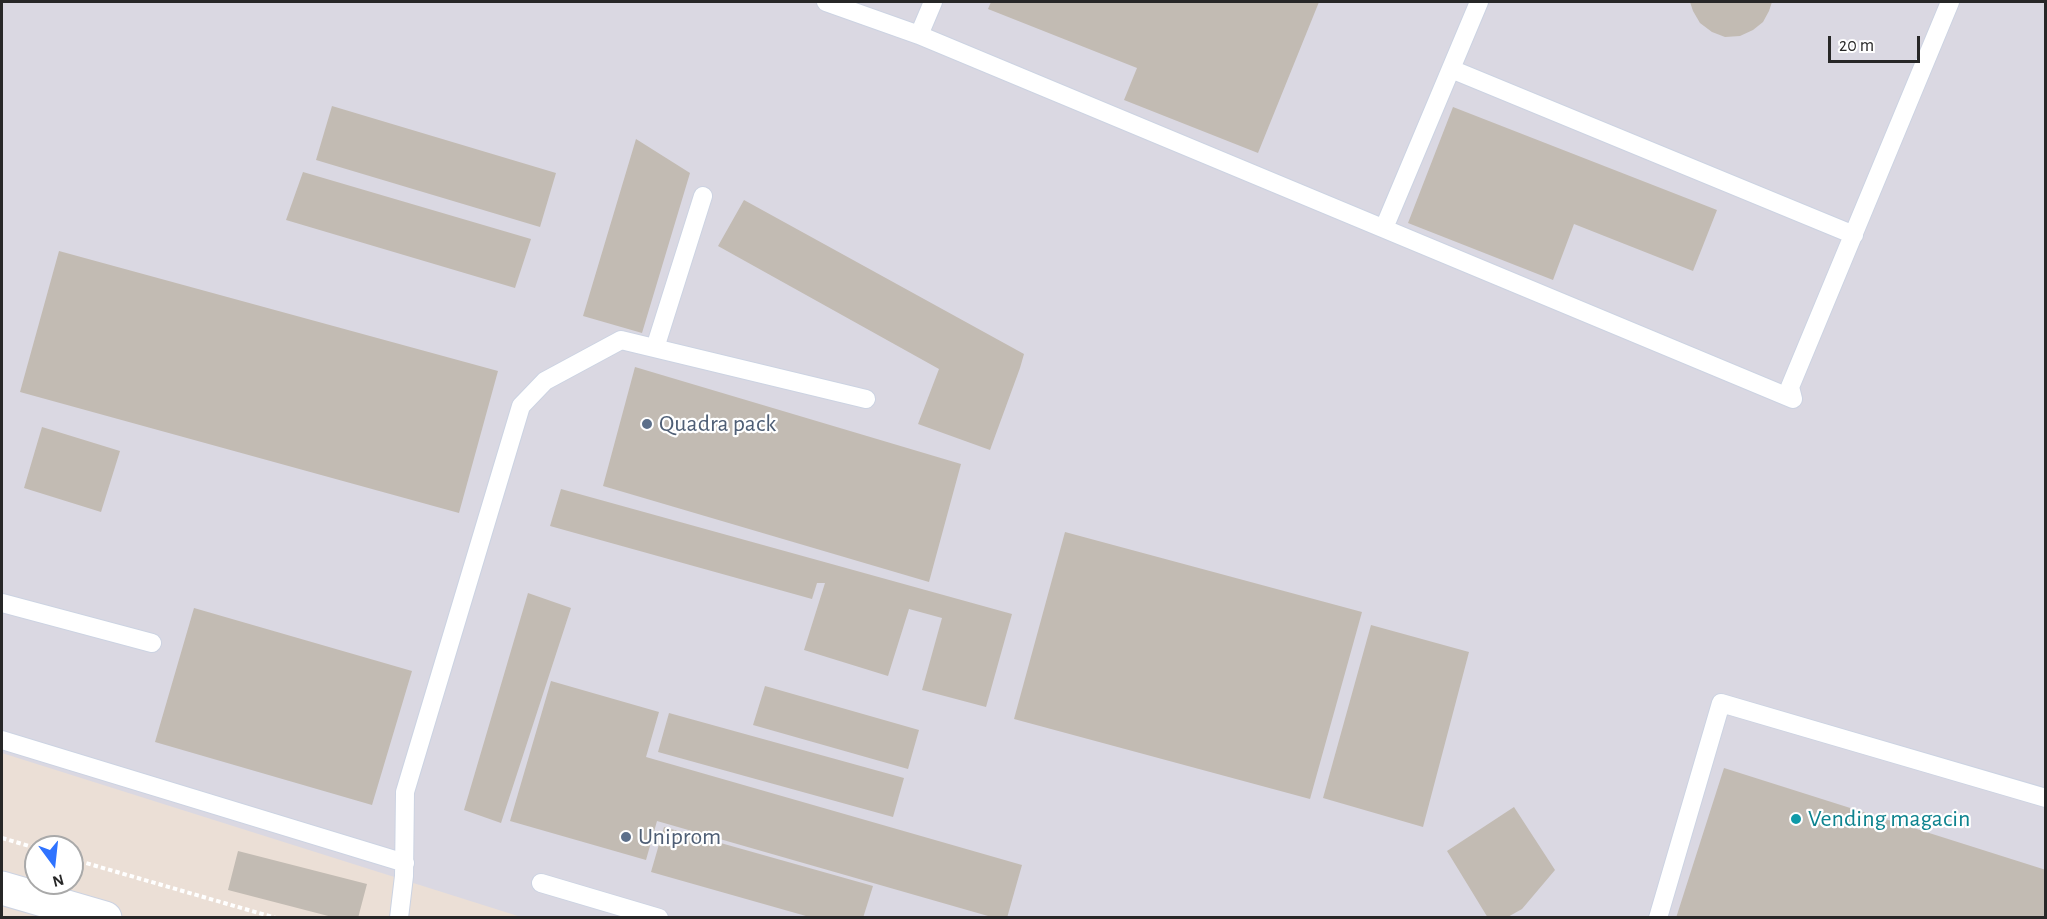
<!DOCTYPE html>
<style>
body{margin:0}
#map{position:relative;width:2047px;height:919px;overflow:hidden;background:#ebdfd6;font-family:"Alegreya Sans",sans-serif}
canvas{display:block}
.frame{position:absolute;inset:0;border:3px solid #272727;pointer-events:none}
.north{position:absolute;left:24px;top:835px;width:60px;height:60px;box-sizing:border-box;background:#fff;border:2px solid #a9a9a9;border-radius:50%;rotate:165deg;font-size:16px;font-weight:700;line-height:24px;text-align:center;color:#272727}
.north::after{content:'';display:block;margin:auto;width:21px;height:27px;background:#2f73ff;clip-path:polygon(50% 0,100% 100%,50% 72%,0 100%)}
.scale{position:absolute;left:1828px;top:36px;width:92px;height:27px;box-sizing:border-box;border:3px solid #272727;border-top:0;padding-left:8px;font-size:18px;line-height:21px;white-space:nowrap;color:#272727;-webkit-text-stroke:4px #fff;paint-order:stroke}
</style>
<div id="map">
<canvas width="2047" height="919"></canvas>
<div class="frame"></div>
<div class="north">N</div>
<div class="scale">20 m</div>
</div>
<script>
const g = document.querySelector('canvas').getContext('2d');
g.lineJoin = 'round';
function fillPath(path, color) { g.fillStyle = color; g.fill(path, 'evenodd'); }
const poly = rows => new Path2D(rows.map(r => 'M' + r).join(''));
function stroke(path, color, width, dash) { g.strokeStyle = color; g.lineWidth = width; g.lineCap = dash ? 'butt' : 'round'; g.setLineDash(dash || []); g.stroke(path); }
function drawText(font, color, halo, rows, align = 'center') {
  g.font = font + ' "Alegreya Sans",sans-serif'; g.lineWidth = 4.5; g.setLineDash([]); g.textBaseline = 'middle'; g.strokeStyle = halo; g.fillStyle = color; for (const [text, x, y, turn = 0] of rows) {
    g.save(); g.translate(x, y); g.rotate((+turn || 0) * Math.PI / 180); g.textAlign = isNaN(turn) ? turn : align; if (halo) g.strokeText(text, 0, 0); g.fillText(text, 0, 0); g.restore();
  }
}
const industrial = poly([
 [2,2,2045,2,2045,917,521,917,2,753]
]);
const building = poly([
 [991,2,1319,2,1258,153,1124,100,1137,68,988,9],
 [1690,2,1772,2,1769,11,1763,22,1753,30,1740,36,1725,37,1712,32,1700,23,1693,11],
 [332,106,556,173,540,227,316,160],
 [1453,107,1717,210,1693,271,1574,224,1553,280,1408,223],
 [636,139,690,173,642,333,583,316],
 [303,172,531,239,515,288,286,220],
 [744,200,1024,354,1020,368,990,450,918,424,939,369,718,246],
 [59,251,498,371,459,513,20,392],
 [635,367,961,464,929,582,603,486],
 [42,427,120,451,101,512,24,488],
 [561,489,1012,614,986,707,922,690,942,618,909,609,888,676,804,650,825,583,817,583,812,599,550,526],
 [1065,532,1362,612,1310,799,1014,719],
 [528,593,571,608,501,823,464,810],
 [194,608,412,671,372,805,155,742],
 [1371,625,1469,652,1423,827,1323,798],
 [551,681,659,712,646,757,1022,865,1007,918,995,918,657,821,646,860,510,821],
 [765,686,919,730,908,769,753,725],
 [669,713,904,778,893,817,658,752],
 [1724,768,2046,870,2046,918,1676,918],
 [1514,807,1555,870,1522,909,1506,918,1488,918,1447,851],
 [664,827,873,886,863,918,813,918,651,872],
 [238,851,367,884,358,918,336,918,228,890]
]);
const path = poly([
 [2,838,36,848],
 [72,859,276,918]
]);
const lane = poly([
 [826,2,919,35,1793,399,1790,387,1950,2],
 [919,35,933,2],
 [1451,69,1854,235],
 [1384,228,1479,2],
 [655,348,703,196],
 [2,603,152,643],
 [2,740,405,863],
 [541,883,659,918],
 [399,918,404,876,405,792,521,406,545,381,621,340,866,399],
 [1658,918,1721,703,2046,798]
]);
const secondary = poly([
 [2,888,105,918]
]);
const markers = [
 [647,424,6,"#5c6f8a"],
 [1796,819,6,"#0f9aa8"],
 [626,837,6,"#5c6f8a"]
];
const serviceNames = [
 ["Quadra pack",659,424],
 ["Uniprom",638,837]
];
const cultureNames = [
 ["Vending magacin",1808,819]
];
fillPath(industrial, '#dad8e2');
fillPath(building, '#c2bbb3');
stroke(lane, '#ccd3e2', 20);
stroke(secondary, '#ccd3e2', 35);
stroke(path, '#fff', 4, [4.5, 3]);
stroke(lane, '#fff', 18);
stroke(secondary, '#fff', 33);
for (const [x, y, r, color] of markers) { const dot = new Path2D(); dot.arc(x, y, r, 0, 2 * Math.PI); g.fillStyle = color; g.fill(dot); stroke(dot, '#fff', 2); }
drawText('24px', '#4e5e75', '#fff', serviceNames, 'left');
drawText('24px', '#0d838f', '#fff', cultureNames, 'left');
</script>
